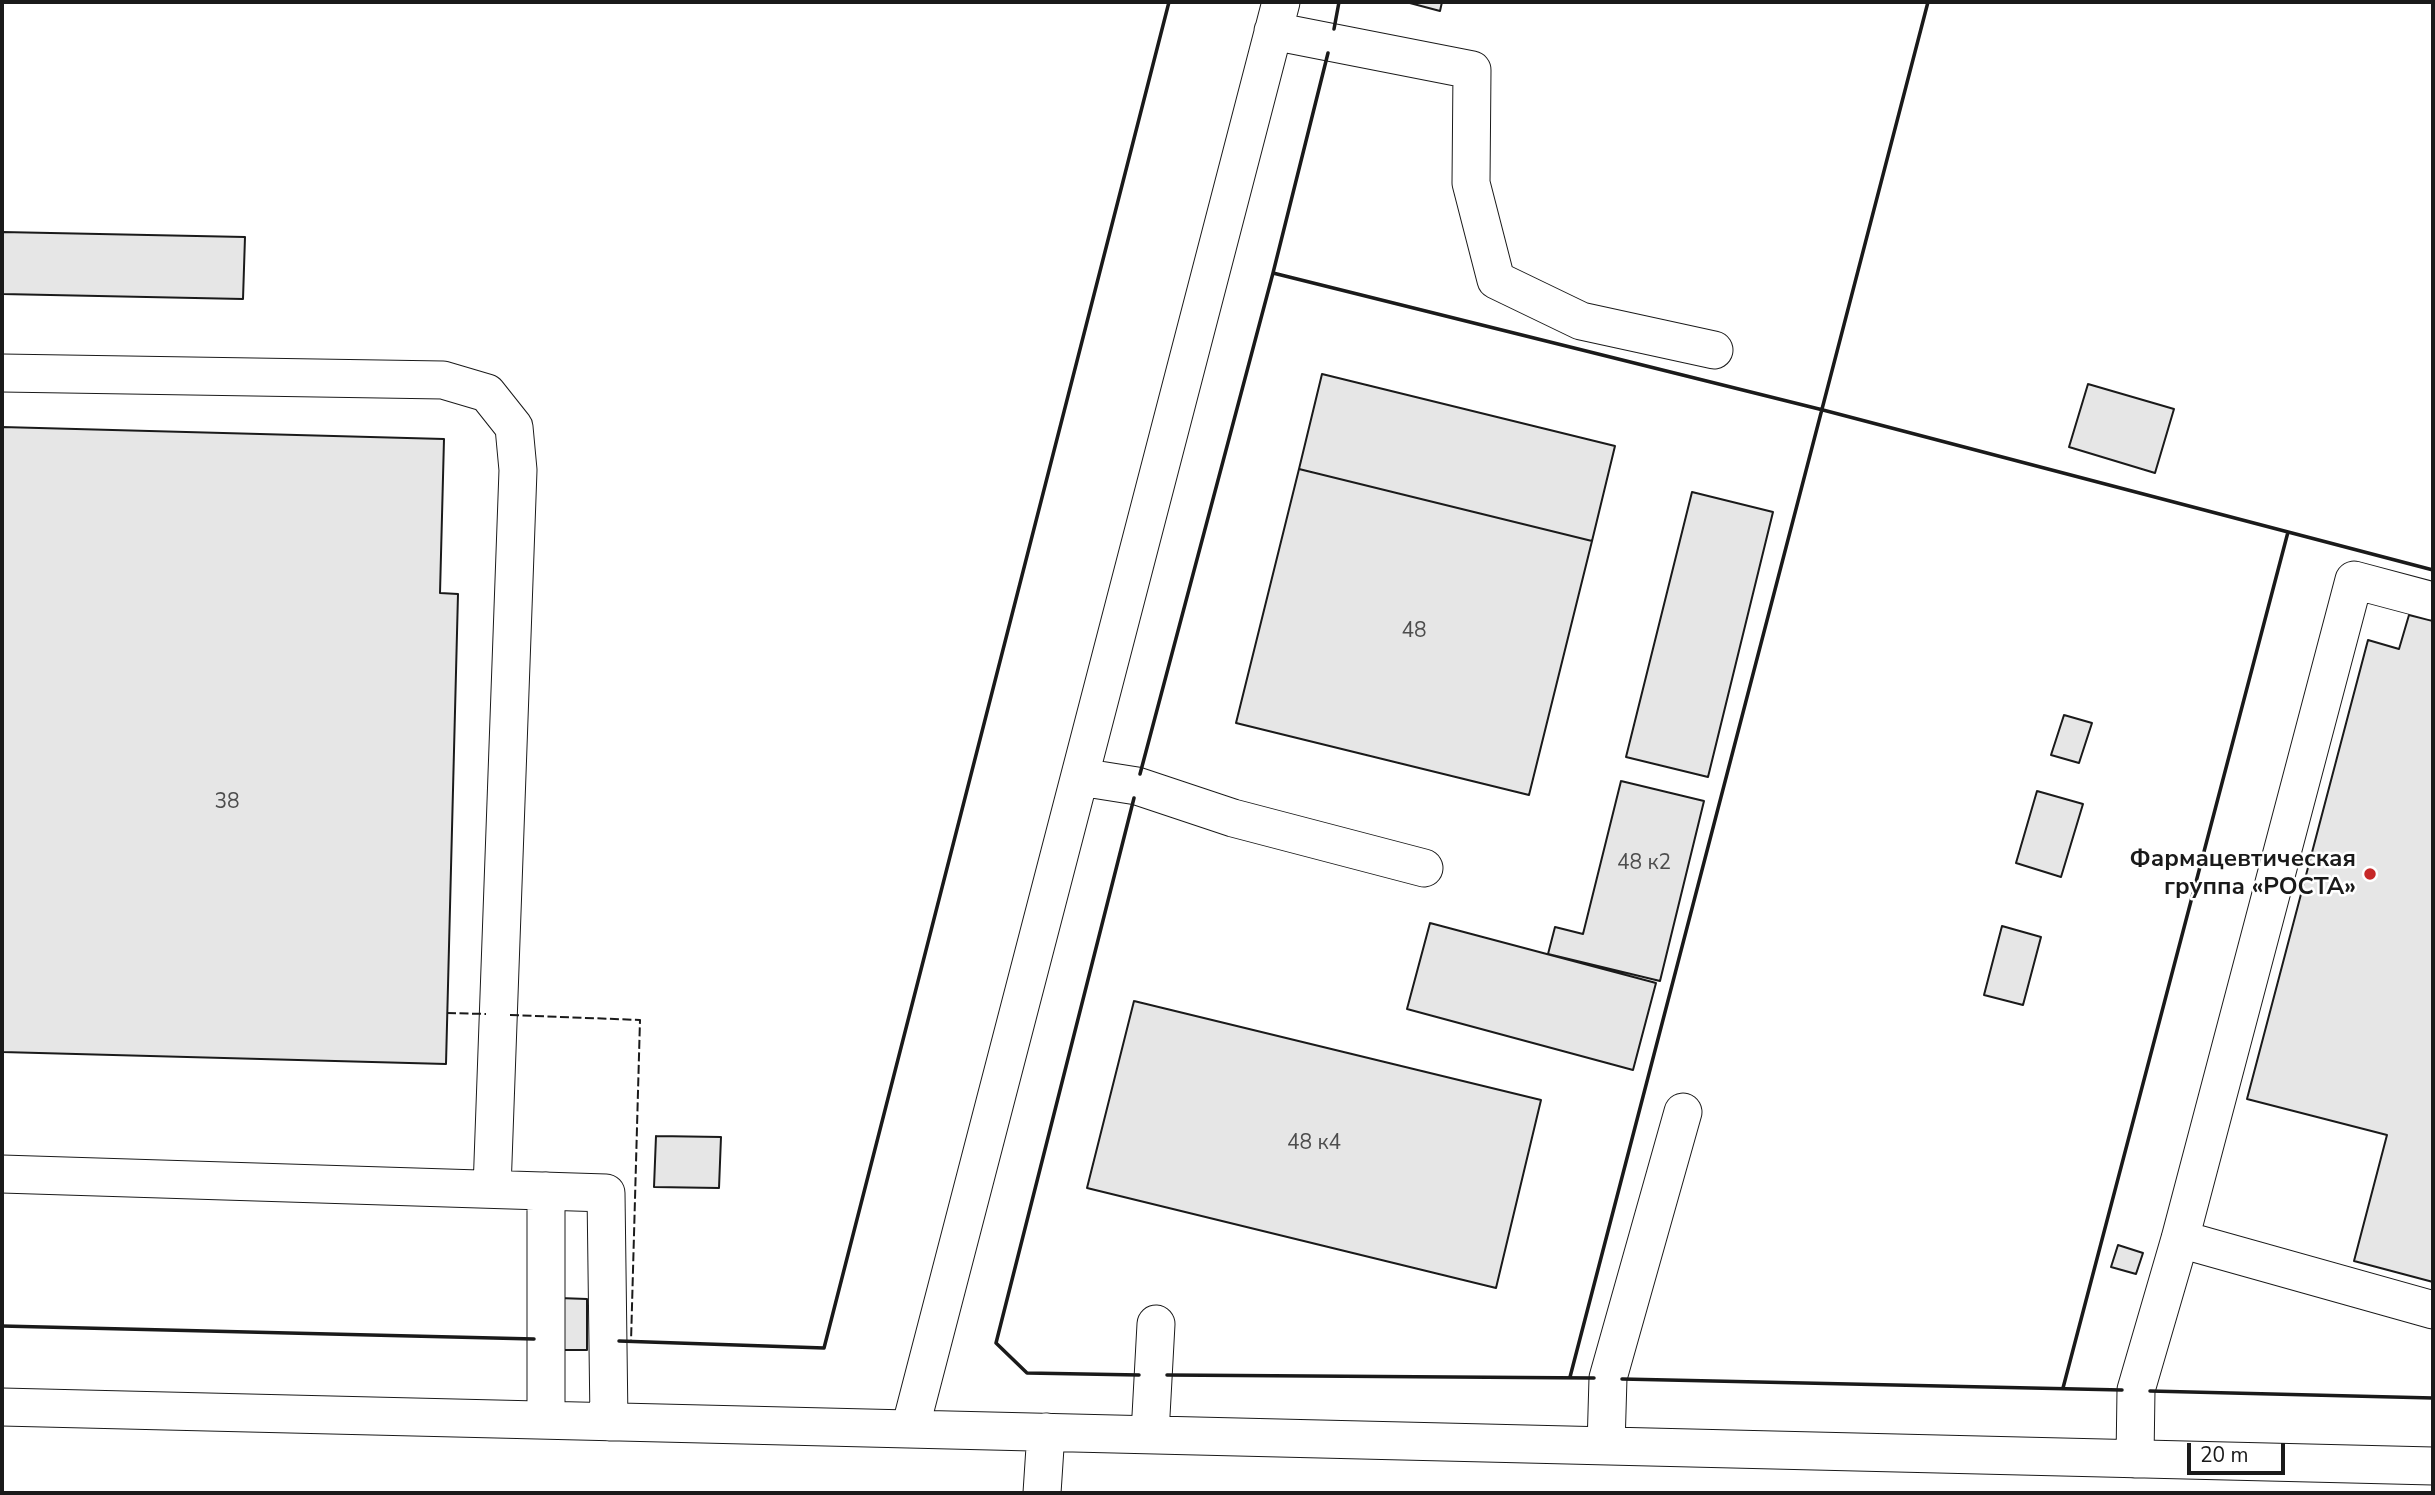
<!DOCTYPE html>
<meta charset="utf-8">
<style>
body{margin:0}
#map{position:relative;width:2435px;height:1495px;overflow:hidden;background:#fff;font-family:"Nunito Sans",sans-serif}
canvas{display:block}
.frame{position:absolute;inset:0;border:4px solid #1a1a1a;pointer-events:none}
.scale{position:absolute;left:2187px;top:1443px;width:98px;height:32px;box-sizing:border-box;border:4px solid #1a1a1a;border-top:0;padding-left:9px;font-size:21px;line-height:24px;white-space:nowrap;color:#1a1a1a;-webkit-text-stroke:5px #fff;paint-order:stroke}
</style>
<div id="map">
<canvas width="2435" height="1495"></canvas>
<div class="frame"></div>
<div class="scale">20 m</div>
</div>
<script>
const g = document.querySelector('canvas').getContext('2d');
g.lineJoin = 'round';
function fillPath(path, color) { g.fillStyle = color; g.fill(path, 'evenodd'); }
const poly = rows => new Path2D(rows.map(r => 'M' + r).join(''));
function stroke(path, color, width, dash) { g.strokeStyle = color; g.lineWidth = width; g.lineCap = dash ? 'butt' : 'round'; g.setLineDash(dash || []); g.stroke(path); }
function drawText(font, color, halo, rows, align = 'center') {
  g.font = font + ' "Nunito Sans",sans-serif'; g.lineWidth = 5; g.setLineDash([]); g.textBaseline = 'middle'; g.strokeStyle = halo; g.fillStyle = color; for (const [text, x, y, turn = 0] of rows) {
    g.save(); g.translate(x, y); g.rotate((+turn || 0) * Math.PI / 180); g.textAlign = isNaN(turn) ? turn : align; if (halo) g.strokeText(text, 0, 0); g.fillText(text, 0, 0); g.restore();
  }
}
const building = poly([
 [1406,2,1442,2,1440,11,1406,2],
 [2,232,245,237,243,299,2,294,2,232],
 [1322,374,1615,446,1592,541,1299,469,1322,374],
 [2088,384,2174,409,2155,473,2069,447,2088,384],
 [2,427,444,439,440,593,458,594,446,1064,2,1052,2,427],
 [1299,469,1592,541,1529,795,1236,723,1299,469],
 [1692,492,1773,512,1708,777,1626,757,1692,492],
 [2409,615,2433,621,2433,1282,2354,1261,2387,1135,2247,1099,2368,640,2399,649,2409,615],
 [2064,715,2092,723,2079,763,2051,755,2064,715],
 [1621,781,1704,801,1660,981,1548,954,1555,927,1583,934,1621,781],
 [2037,791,2083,804,2061,877,2016,863,2037,791],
 [1430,923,1656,983,1633,1070,1407,1009,1430,923],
 [2002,926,2041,937,2023,1005,1984,995,2002,926],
 [1134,1001,1541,1100,1496,1288,1087,1188,1134,1001],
 [656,1136,721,1137,719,1188,654,1187,656,1136],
 [2118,1245,2143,1253,2136,1274,2111,1267,2118,1245],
 [559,1298,587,1299,587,1350,558,1350,559,1298]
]);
const minor = poly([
 [1273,31,1472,70,1471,183,1496,280,1581,321,1714,350],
 [2,373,443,380,487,393,514,427,518,470,492,1189],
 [1080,777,1137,786,1233,818,1424,868],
 [2,1174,606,1193,609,1422],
 [2180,1239,2433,1310],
 [2,1407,2433,1466],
 [546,1420,546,1191],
 [910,1429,1281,2],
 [1150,1434,1156,1324],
 [1606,1446,1608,1378,1683,1112],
 [2135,1459,2136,1390,2180,1239,2354,580,2433,601],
 [1042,1493,1046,1432]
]);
const fence = poly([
 [447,1013,486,1014],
 [510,1015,640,1020,631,1342]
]);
const wall = poly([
 [1334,29,1339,2],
 [1273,273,1823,410,2433,570],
 [1140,774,1273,273,1328,53],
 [1134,798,996,1343,1027,1373,1139,1375],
 [2,1326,534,1339],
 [619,1341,824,1348,1169,2],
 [1167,1375,1594,1378],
 [1570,1377,1928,2],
 [1622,1379,2122,1390],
 [2063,1388,2288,532],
 [2150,1391,2433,1398]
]);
const markers = [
 [2370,874,7,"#c62828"]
];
const numberNames = [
 ["48",1414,632],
 ["38",227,803],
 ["48 к2",1644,864],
 ["48 к4",1314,1144]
];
const poiNames = [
 ["Фармацевтическая",2356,860],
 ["группа «РОСТА»",2356,888]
];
fillPath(building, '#e6e6e6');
stroke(building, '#1a1a1a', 2);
stroke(minor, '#1a1a1a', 39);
stroke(minor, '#fff', 37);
stroke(fence, '#1a1a1a', 2, [9, 3.5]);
stroke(wall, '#1a1a1a', 3.5);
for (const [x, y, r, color] of markers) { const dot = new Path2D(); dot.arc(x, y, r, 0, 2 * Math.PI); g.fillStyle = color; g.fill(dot); stroke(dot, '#fff', 2.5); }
drawText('21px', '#4d4d4d', null, numberNames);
drawText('bold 24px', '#1a1a1a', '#fff', poiNames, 'right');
</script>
